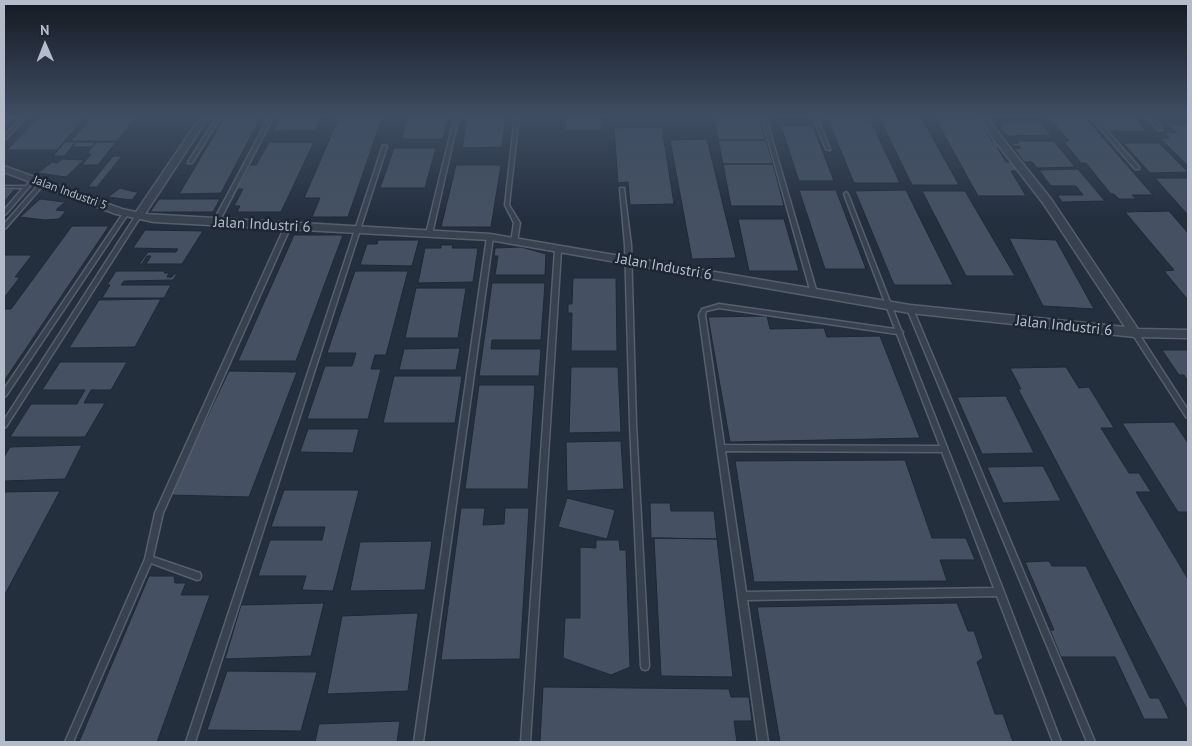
<!DOCTYPE html>
<style>
body{margin:0}
#map{position:relative;width:1192px;height:746px;overflow:hidden;background:#242f3e;font-family:"PT Sans",sans-serif}
canvas{display:block}
.frame{position:absolute;inset:0;border:5px solid #b4bcc9;pointer-events:none}
.north{position:absolute;left:20px;top:20px;width:50px;height:50px;-webkit-text-stroke:4px #1d2633;paint-order:stroke;rotate:359deg;font-size:14px;font-weight:700;line-height:20px;text-align:center;color:#b4bcc9}
.north::after{content:'';display:block;margin:auto;width:18px;height:22px;background:#b4bcc9;clip-path:polygon(50% 0,100% 100%,50% 72%,0 100%)}
</style>
<div id="map">
<canvas width="1192" height="746"></canvas>
<div class="frame"></div>
<div class="north">N</div>
</div>
<script>
const g = document.querySelector('canvas').getContext('2d');
g.lineJoin = 'round';
function fillPath(path, color) { g.fillStyle = color; g.fill(path, 'evenodd'); }
const poly = rows => new Path2D(rows.map(r => 'M' + r).join(''));
function stroke(path, color, width, dash) { g.strokeStyle = color; g.lineWidth = width; g.lineCap = dash ? 'butt' : 'round'; g.setLineDash(dash || []); g.stroke(path); }
function drawText(font, color, halo, rows, align = 'center') {
  g.font = font + ' "PT Sans",sans-serif'; g.lineWidth = 5; g.setLineDash([]); g.textBaseline = 'middle'; g.strokeStyle = halo; g.fillStyle = color; for (const [text, x, y, turn = 0] of rows) {
    g.save(); g.translate(x, y); g.rotate((+turn || 0) * Math.PI / 180); g.textAlign = isNaN(turn) ? turn : align; if (halo) g.strokeText(text, 0, 0); g.fillText(text, 0, 0); g.restore();
  }
}
const building = poly([
 [4,115,17,115,4,129,4,115],
 [226,115,262,115,221,193,179,194,226,115],
 [281,115,323,115,316,130,273,131,281,115],
 [340,115,383,115,348,217,312,217,320,198,304,198,340,115],
 [408,115,448,115,443,139,402,139,408,115],
 [468,115,506,115,502,147,462,148,468,115],
 [566,115,602,115,602,130,565,130,566,115],
 [713,115,759,115,759,118,714,118,713,115],
 [778,115,808,115,809,119,779,119,778,115],
 [826,115,868,115,900,183,854,183,826,115],
 [878,115,920,115,959,185,912,185,878,115],
 [994,115,1033,115,1035,118,997,118,994,115],
 [1047,115,1083,115,1153,195,1132,195,1136,199,1119,199,1114,194,1111,194,1086,163,1081,163,1063,141,1069,141,1047,115],
 [1095,115,1132,115,1147,131,1110,131,1095,115],
 [39,116,86,116,57,150,7,150,39,116],
 [93,116,137,116,117,141,71,141,93,116],
 [714,118,759,118,766,140,718,140,714,118],
 [935,118,978,118,992,141,997,141,1001,147,997,147,1006,162,1011,162,1018,171,1011,171,1026,196,978,196,935,118],
 [1040,122,1051,135,1008,136,998,127,1002,127,1000,123,1040,122],
 [1167,124,1188,124,1188,166,1160,138,1169,138,1165,133,1177,133,1167,124],
 [781,126,813,126,834,181,799,181,781,126],
 [662,127,674,204,630,205,628,182,618,183,614,128,662,127],
 [707,139,736,258,692,259,670,140,707,139],
 [718,140,766,140,773,164,723,164,718,140],
 [1017,141,1054,141,1075,167,1037,168,1032,162,1024,162,1014,148,1021,148,1019,146,1013,146,1011,143,1018,143,1017,141],
 [65,142,76,142,64,156,53,156,65,142],
 [76,142,96,142,93,147,72,147,76,142],
 [96,142,116,142,98,165,82,165,91,154,87,154,96,142],
 [269,142,314,142,281,212,237,212,240,206,234,206,243,189,237,189,250,165,256,165,269,142],
 [1123,143,1159,143,1188,172,1150,173,1123,143],
 [394,148,436,148,425,188,380,188,394,148],
 [113,156,122,156,97,187,88,187,113,156],
 [62,159,84,160,66,177,38,173,52,162,57,163,62,159],
 [723,164,773,164,784,206,731,206,723,164],
 [456,165,501,165,491,227,441,227,456,165],
 [1078,169,1105,201,1062,202,1057,195,1083,195,1076,186,1051,186,1039,170,1078,169],
 [1155,178,1188,178,1188,213,1186,213,1155,178],
 [120,188,131,191,138,192,132,200,108,197,120,188],
 [4,189,15,189,4,202,4,189],
 [799,190,836,190,866,269,825,269,799,190],
 [906,190,953,285,894,285,855,191,906,190],
 [922,191,965,191,1015,276,966,276,922,191],
 [40,199,65,202,56,210,66,211,59,219,45,220,20,217,40,199],
 [159,199,220,199,213,212,150,212,159,199],
 [1169,211,1188,233,1188,300,1164,271,1174,270,1125,212,1169,211],
 [738,219,784,219,799,271,749,271,738,219],
 [72,226,109,226,4,381,4,309,11,309,72,226],
 [145,230,203,231,182,264,146,264,151,256,147,256,142,264,139,264,148,252,176,252,178,249,133,248,145,230],
 [294,235,343,235,296,361,238,361,294,235],
 [1009,238,1056,240,1094,309,1043,306,1009,238],
 [378,240,419,240,412,266,360,265,367,244,377,244,378,240],
 [441,245,453,245,452,248,478,248,473,282,418,283,425,248,441,248,441,245],
 [521,247,546,254,545,275,495,275,498,256,494,256,495,248,521,247],
 [4,255,32,255,15,277,20,277,4,298,4,255],
 [116,271,166,271,164,273,169,273,167,277,172,277,174,274,177,274,173,280,124,281,121,285,171,285,164,298,102,298,110,285,107,285,116,271],
 [355,271,408,271,386,355,375,355,371,369,381,369,368,419,307,419,325,366,352,366,356,353,327,353,355,271],
 [573,278,616,278,617,351,571,351,572,313,568,313,568,304,572,304,573,278],
 [492,283,545,283,541,340,492,340,491,349,541,349,539,376,479,376,492,283],
 [416,288,466,288,458,338,405,338,416,288],
 [161,299,135,347,69,348,99,300,161,299],
 [767,316,770,329,824,328,827,337,880,336,920,438,730,442,708,317,767,316],
 [460,348,456,370,399,370,404,349,460,348],
 [1162,350,1188,350,1188,381,1184,375,1179,375,1162,350],
 [60,362,127,362,111,390,91,390,84,403,105,403,85,437,10,437,31,404,77,404,85,390,42,390,60,362],
 [571,367,618,367,621,432,569,433,571,367],
 [1066,367,1079,388,1089,387,1114,428,1101,428,1129,473,1139,473,1151,492,1136,492,1188,579,1188,711,1018,389,1021,389,1010,368,1066,367],
 [229,371,297,372,249,497,170,495,229,371],
 [394,376,462,376,455,423,383,423,394,376],
 [479,385,535,385,528,489,465,489,479,385],
 [1006,396,1034,453,982,454,957,397,1006,396],
 [1174,422,1188,443,1188,512,1178,512,1122,423,1174,422],
 [308,429,359,429,353,453,300,452,308,429],
 [621,441,624,489,567,491,566,442,621,441],
 [82,445,65,479,4,481,4,457,10,447,82,445],
 [905,460,932,538,966,538,975,560,940,560,947,581,754,582,735,461,905,460],
 [1043,466,1061,501,1003,503,987,467,1043,466],
 [284,490,359,490,333,591,302,590,306,576,258,576,270,540,322,540,325,527,271,527,284,490],
 [60,491,4,596,4,492,60,491],
 [567,498,615,510,607,539,558,527,567,498],
 [650,503,670,503,671,511,714,511,717,539,651,538,650,503],
 [461,508,485,508,483,525,504,524,505,508,529,508,520,659,441,660,461,508],
 [654,538,717,539,733,677,661,676,654,538],
 [596,540,619,540,620,550,626,550,630,667,611,675,563,658,565,618,580,618,580,547,596,548,596,540],
 [432,541,425,590,350,591,360,542,432,541],
 [1049,561,1052,566,1086,566,1150,698,1159,698,1169,719,1144,719,1115,657,1061,657,1050,630,1054,630,1025,562,1049,561],
 [149,576,174,576,175,583,186,583,181,595,210,595,157,742,79,742,149,576],
 [324,603,311,656,225,659,241,605,324,603],
 [957,603,968,631,974,631,983,658,977,662,995,714,1003,714,1013,742,780,742,757,607,957,603],
 [418,613,408,691,327,694,342,616,418,613],
 [227,671,317,672,301,731,207,730,227,671],
 [543,687,729,689,731,697,749,697,752,721,734,721,737,742,540,742,543,687],
 [400,721,397,742,315,742,319,724,400,721]
]);
const service = poly([
 [24,115,28,115,6,139,4,139,4,136,24,115],
 [218,115,222,115,192,163,188,163,188,162,218,115],
 [270,115,274,115,219,222,216,224,214,223,213,222,270,115],
 [455,115,459,115,432,234,429,236,426,234,455,115],
 [515,115,519,115,509,205,520,223,517,242,514,244,511,242,514,223,505,205,515,115],
 [761,115,765,115,817,293,816,294,814,295,811,293,761,115],
 [812,115,816,115,830,149,830,150,826,149,812,115],
 [1089,115,1093,115,1139,167,1139,169,1135,169,1089,115],
 [1145,115,1149,115,1162,128,1162,130,1158,130,1145,115],
 [383,145,387,146,195,742,186,742,383,145],
 [31,179,33,179,35,180,6,214,4,215,4,210,23,188,4,188,4,186,26,186,31,179],
 [41,182,43,182,45,183,6,228,4,229,4,224,41,182],
 [620,188,624,188,624,189,631,245,636,424,649,666,648,669,645,670,642,669,641,666,630,424,625,245,620,189,620,188],
 [846,192,848,194,901,330,903,332,902,333,1004,592,1061,742,1053,742,997,596,747,600,768,742,758,742,699,315,702,309,719,304,895,329,844,194,846,192],
 [719,308,897,334,940,446,724,445,705,315,706,311,719,308],
 [725,451,942,452,994,588,746,592,725,451],
 [126,211,128,212,128,214,6,396,4,397,4,389,124,212,126,211],
 [138,214,141,216,6,427,4,428,4,420,136,215,138,214],
 [288,224,291,226,163,513,153,557,200,573,201,576,200,579,197,580,151,563,73,742,65,742,145,559,155,513,285,226,288,224],
 [490,235,493,237,423,742,414,742,487,237,490,235],
 [558,248,561,250,530,742,521,742,555,250,558,248],
 [910,307,913,309,1095,742,1087,742,907,309,910,307],
 [1133,331,1137,331,1188,410,1188,418,1186,417,1133,335,1132,333,1133,331]
]);
const minor = poly([
 [202,115,210,115,145,214,490,234,910,305,1125,327,1043,203,992,137,978,115,986,115,999,134,1051,199,1138,329,1188,330,1188,338,1135,337,910,313,490,240,154,222,116,214,4,172,4,166,122,209,136,212,202,115]
]);
const farStreetnames = [
 ["Jalan Industri 5",70,193,20]
];
const streetNames = [
 ["Jalan Industri 6",262,225,3],
 ["Jalan Industri 6",664,267,10],
 ["Jalan Industri 6",1064,326,6]
];
fillPath(building, '#455162');
stroke(building, '#1f2835', 1);
stroke(service, '#565f6c', 3);
stroke(minor, '#565f6c', 3);
fillPath(service, '#38414e');
fillPath(minor, '#38414e');
const sky = g.createLinearGradient(0, 0, 0, 219);
sky.addColorStop(0, '#141a22');
sky.addColorStop(0.53, '#3f4d63');
sky.addColorStop(1, '#3f4d6300');
g.fillStyle = sky;
g.fillRect(0, 0, 1192, 219);
drawText('12px', '#b4bcc9', '#1d2633', farStreetnames);
drawText('15px', '#b4bcc9', '#1d2633', streetNames);
</script>
